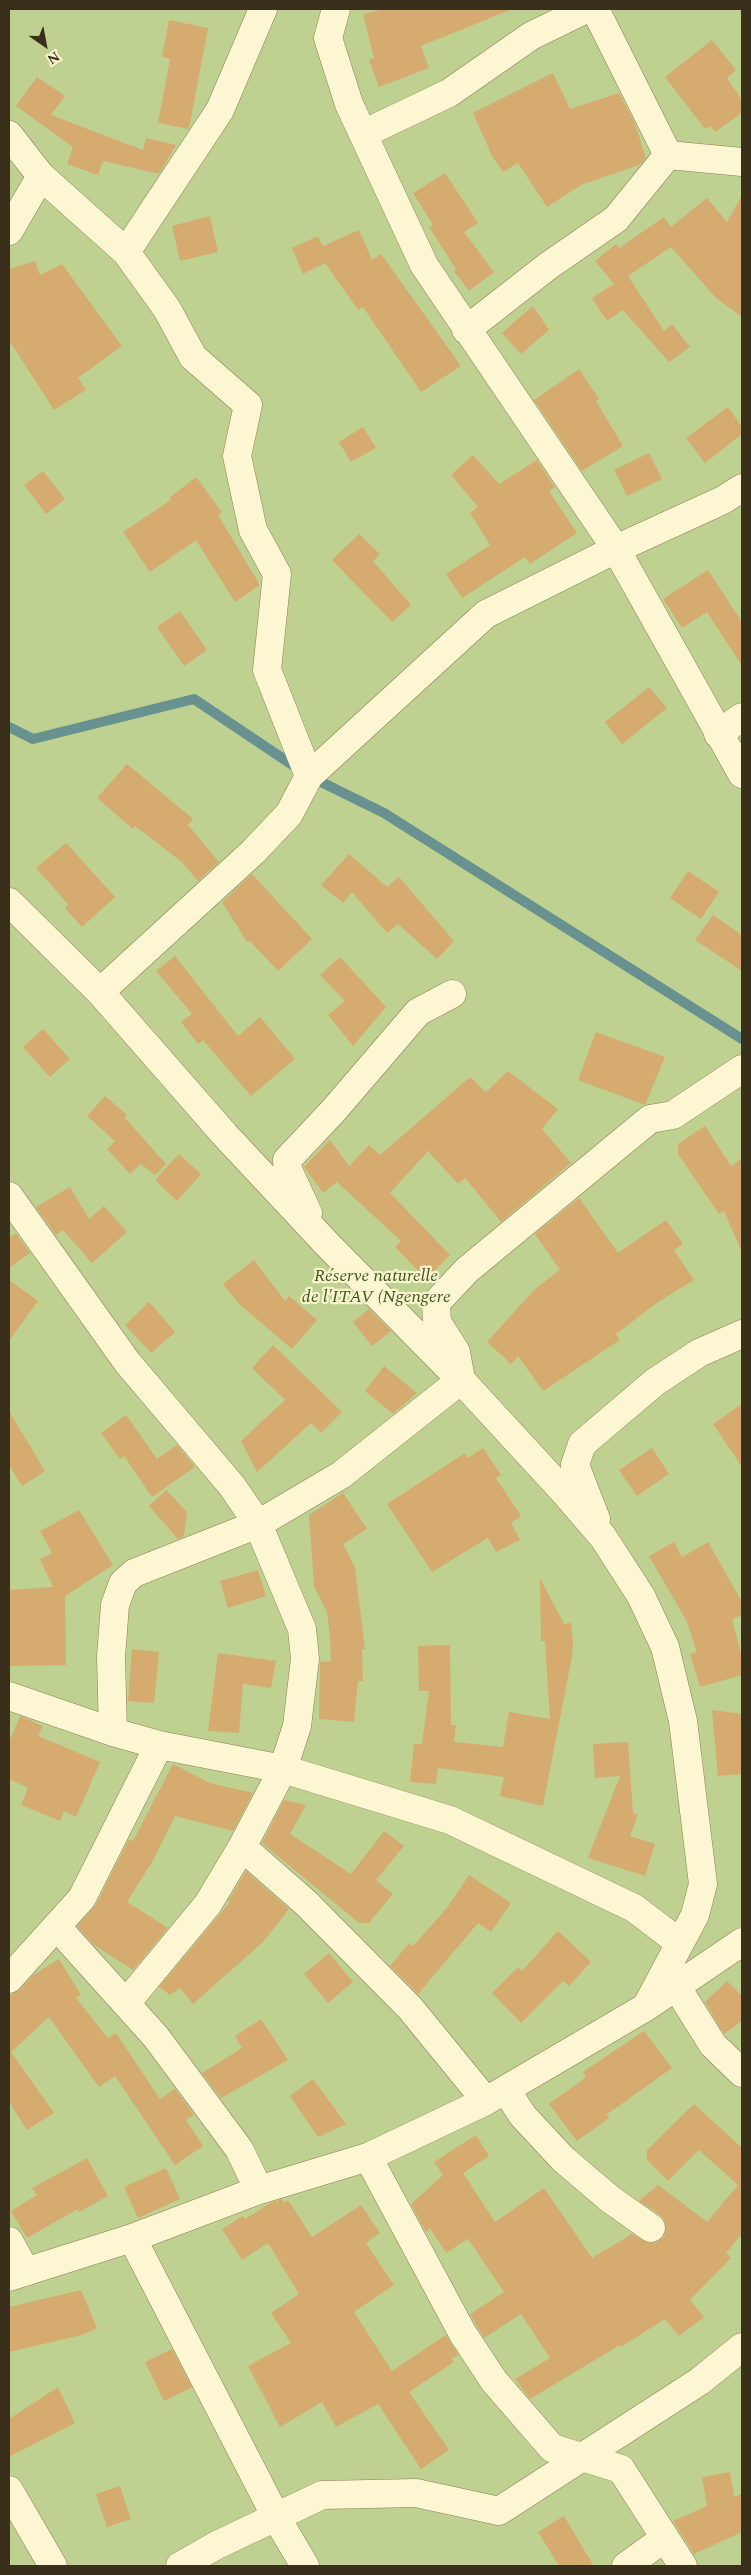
<!DOCTYPE html>
<meta charset="utf-8">
<style>
body{margin:0}
#map{position:relative;width:751px;height:2575px;overflow:hidden;background:#f2ecbe;font-family:Spectral,serif}
canvas{display:block}
.frame{position:absolute;inset:0;border:10px solid #3a2f1b;pointer-events:none}
.north{position:absolute;left:20px;top:20px;width:50px;height:50px;-webkit-text-stroke:4px #f9f4ce;paint-order:stroke;rotate:147deg;font-size:14px;font-weight:700;line-height:20px;text-align:center;color:#3a2f1b}
.north::after{content:'';display:block;margin:auto;width:18px;height:22px;background:#3a2f1b;clip-path:polygon(50% 0,100% 100%,50% 72%,0 100%)}
</style>
<div id="map">
<canvas width="751" height="2575"></canvas>
<div class="frame"></div>
<div class="north">N</div>
</div>
<script>
const g = document.querySelector('canvas').getContext('2d');
g.lineJoin = 'round';
function fillPath(path, color) { g.fillStyle = color; g.fill(path, 'evenodd'); }
const poly = rows => new Path2D(rows.map(r => 'M' + r).join(''));
function stroke(path, color, width, dash) { g.strokeStyle = color; g.lineWidth = width; g.lineCap = dash ? 'butt' : 'round'; g.setLineDash(dash || []); g.stroke(path); }
function drawText(font, color, halo, rows, align = 'center') {
  g.font = font + ' Spectral,serif'; g.lineWidth = 4.5; g.setLineDash([]); g.textBaseline = 'middle'; g.strokeStyle = halo; g.fillStyle = color; for (const [text, x, y, turn = 0] of rows) {
    g.save(); g.translate(x, y); g.rotate((+turn || 0) * Math.PI / 180); g.textAlign = isNaN(turn) ? turn : align; if (halo) g.strokeText(text, 0, 0); g.fillText(text, 0, 0); g.restore();
  }
}
const green = poly([
 [9,9,742,9,742,2566,9,2566]
]);
const stream = poly([
 [9,727,33,739,194,699,309,776,384,813,742,1039]
]);
const building = poly([
 [385,9,509,9,510,10,421,46,429,68,379,87,369,60,374,58,363,14],
 [169,20,208,28,189,129,158,123,170,59,162,57],
 [712,40,736,70,727,78,742,100,742,113,715,132,710,126,705,129,665,77],
 [553,73,570,109,619,93,634,121,646,158,639,165,581,185,547,207,518,163,503,172,492,156,473,113],
 [37,77,65,96,51,115,143,150,146,138,176,145,159,174,103,161,98,175,67,164,73,147,16,106],
 [445,173,478,223,464,232,494,272,469,291,454,271,456,269,429,227,433,225,413,193],
 [742,195,742,317,716,298,671,247,628,276,664,331,672,324,690,347,669,362,623,310,607,321,592,298,614,284,595,261,616,244,619,248,664,217,671,227,707,198,727,222],
 [210,216,218,252,180,261,172,226],
 [359,230,372,260,381,254,461,366,421,392,363,307,358,310,325,263,303,274,292,248,318,236,323,246],
 [35,261,40,275,62,264,122,346,78,378,86,390,54,410,9,340,9,269],
 [533,306,549,330,521,354,502,333],
 [579,369,599,399,596,401,623,446,582,471,534,400],
 [728,407,742,427,742,434,705,463,686,438],
 [363,427,376,448,351,462,339,442],
 [649,453,662,479,627,496,614,470],
 [473,455,499,484,537,460,555,487,549,491,577,533,530,564,525,557,462,598,446,574,490,545,470,513,478,507,451,475],
 [43,471,65,499,46,514,24,485],
 [196,477,222,512,218,515,260,585,235,602,196,540,150,572,123,532,171,500,169,498],
 [359,534,380,554,373,561,411,605,392,622,332,560],
 [708,570,742,622,742,666,707,612,682,628,663,599],
 [180,611,207,650,184,666,157,627],
 [649,687,667,708,622,744,605,722],
 [127,764,193,819,188,825,219,862,198,881,183,863,135,826,133,829,97,798],
 [66,843,115,897,82,927,65,908,69,905,36,868],
 [349,854,387,887,399,877,454,941,437,959,398,924,387,933,352,892,343,903,321,885],
 [688,871,719,892,701,919,670,898],
 [252,874,312,939,278,971,250,941,247,942,222,902],
 [713,915,742,935,742,971,695,940],
 [175,956,238,1036,260,1017,295,1059,251,1096,203,1040,198,1044,181,1022,192,1014,156,971],
 [340,957,386,1007,353,1046,328,1015,345,1001,320,975],
 [43,1029,70,1059,50,1077,23,1047],
 [596,1032,665,1057,645,1105,578,1080],
 [508,1071,558,1109,542,1129,571,1163,501,1222,465,1178,458,1184,428,1151,390,1193,450,1255,426,1279,395,1247,401,1241,337,1182,323,1193,304,1167,330,1140,349,1166,369,1145,380,1155,470,1077,486,1092],
 [105,1096,127,1115,125,1118,166,1164,155,1175,141,1164,130,1174,107,1149,115,1141,87,1116],
 [705,1126,731,1166,742,1158,742,1253,724,1211,719,1214,678,1154,678,1144],
 [179,1154,201,1174,177,1201,155,1180],
 [70,1187,89,1219,104,1206,127,1232,92,1263,63,1230,56,1235,36,1207],
 [579,1198,618,1253,666,1220,683,1244,674,1250,694,1280,658,1302,616,1334,620,1340,543,1391,518,1356,511,1364,487,1342,536,1288,560,1270,535,1234],
 [16,1233,30,1253,9,1268,9,1238],
 [254,1260,285,1301,289,1296,317,1320,292,1349,239,1304,223,1284],
 [9,1280,38,1301,9,1341],
 [149,1302,175,1332,151,1353,125,1325],
 [369,1309,391,1331,372,1346,353,1322],
 [273,1345,342,1412,321,1433,311,1423,257,1472,241,1441,285,1400,252,1368],
 [384,1366,417,1393,393,1414,365,1391],
 [742,1404,742,1467,713,1424],
 [9,1411,45,1471,22,1486,9,1465],
 [126,1415,157,1459,177,1445,195,1467,152,1497,124,1456,120,1459,101,1433],
 [483,1448,501,1475,496,1478,521,1516,511,1523,520,1540,496,1552,488,1538,432,1572,387,1504,465,1453,468,1458],
 [652,1448,669,1474,637,1496,619,1470],
 [166,1490,187,1512,184,1536,178,1539,149,1506],
 [343,1493,367,1529,343,1544,355,1568,365,1649,362,1649,363,1681,358,1681,354,1722,319,1719,320,1662,331,1661,330,1636,327,1612,314,1586,309,1515],
 [79,1510,113,1565,65,1596,66,1665,9,1666,9,1590,53,1587,40,1559,52,1553,40,1531],
 [674,1542,682,1557,708,1542,742,1602,742,1615,732,1619,742,1657,742,1675,700,1687,690,1654,697,1652,686,1620,649,1556],
 [258,1570,266,1596,228,1608,220,1581],
 [540,1578,564,1624,571,1623,573,1641,572,1656,543,1806,500,1796,504,1777,438,1768,436,1784,410,1782,414,1744,422,1744,429,1691,419,1691,418,1646,450,1645,451,1725,456,1725,454,1742,503,1747,509,1712,550,1719,545,1641,541,1641],
 [132,1649,159,1652,154,1703,128,1701],
 [218,1653,276,1661,271,1688,243,1684,239,1733,208,1731],
 [712,1710,742,1714,742,1774,718,1776],
 [20,1716,43,1726,38,1736,100,1762,76,1817,64,1811,60,1821,21,1805,28,1788,9,1779,9,1742],
 [628,1742,633,1813,638,1815,630,1836,655,1844,645,1876,588,1858,620,1776,595,1778,593,1744],
 [173,1764,210,1783,253,1793,233,1831,175,1816,152,1862,127,1902,168,1928,133,1970,93,1944,77,1926,96,1905,127,1843,130,1839,133,1841],
 [284,1800,306,1805,290,1834,351,1874,384,1831,404,1846,376,1880,393,1894,369,1923,359,1923,262,1843],
 [246,1871,289,1909,263,1942,193,2004,180,1988,170,1995,159,1987,230,1902,228,1901],
 [469,1875,511,1903,491,1932,478,1923,418,1994,390,1966,409,1943,413,1946,447,1908],
 [558,1931,591,1962,569,1986,563,1981,521,2023,492,1993,518,1967,522,1971],
 [329,1953,353,1982,328,2003,304,1974],
 [59,1959,81,1995,76,1998,108,2038,116,2033,160,2099,175,2089,194,2115,186,2120,203,2146,175,2165,115,2076,99,2087,49,2017,11,2052,54,2113,27,2130,9,2102,9,1996,21,1989,33,1975],
 [727,1981,742,1996,742,2021,724,2034,705,2002],
 [261,2019,288,2060,221,2098,202,2073,242,2048,235,2036],
 [644,2031,672,2068,606,2115,609,2118,577,2141,549,2104,586,2077,583,2072],
 [313,2079,346,2124,318,2137,290,2096],
 [694,2104,742,2148,742,2234,726,2253,731,2258,690,2300,704,2317,679,2336,665,2319,621,2347,620,2345,530,2399,515,2379,550,2358,521,2314,484,2338,470,2314,504,2292,468,2239,446,2253,430,2228,426,2232,411,2204,443,2175,434,2162,476,2135,489,2156,463,2173,495,2222,544,2188,592,2258,632,2234,649,2243,657,2242,664,2237,666,2230,665,2222,660,2215,639,2201,658,2185,707,2222,738,2185,699,2150,668,2181,647,2160,647,2150],
 [87,2158,108,2196,79,2212,78,2209,27,2238,11,2211,37,2195,32,2188],
 [166,2168,180,2199,138,2218,124,2187],
 [282,2199,284,2203,288,2200,312,2237,361,2205,380,2233,366,2243,394,2285,354,2312,392,2371,446,2335,458,2355,451,2359,454,2362,409,2392,449,2450,421,2469,378,2404,336,2427,322,2402,280,2427,248,2366,291,2343,271,2313,299,2294,268,2243,242,2260,222,2229,243,2216,245,2219,270,2203],
 [81,2290,97,2328,82,2335,9,2352,9,2307],
 [172,2349,192,2387,164,2401,145,2362],
 [58,2387,75,2423,9,2457,9,2419],
 [730,2472,734,2497,742,2494,742,2532,694,2554,673,2521,707,2506,702,2477],
 [120,2486,131,2519,107,2527,96,2494],
 [564,2516,583,2548,594,2566,559,2566,538,2532]
]);
const minor = poly([
 [336,9,328,38,349,104,424,265,616,549,742,774],
 [595,9,668,155],
 [363,134,449,93,531,36,586,9],
 [9,135,41,176,126,252,167,309,193,357,248,405,237,456,253,530,277,574,267,670,309,776],
 [668,155,742,162],
 [9,231,41,176],
 [126,252,220,110,263,9],
 [466,330,548,266,616,219,668,155],
 [718,734,742,717],
 [9,902,100,992,225,1135,326,1243,461,1380,566,1494,603,1537,641,1596,665,1647,683,1721,703,1884,695,1915,646,2007],
 [100,992,253,852,289,814,309,776,486,614,616,549,723,500,742,488],
 [9,1196,127,1362,232,1486,258,1524,302,1629,305,1659,297,1726,283,1769,242,1847,208,1904,127,2002],
 [308,1213,288,1170,287,1160,334,1110,418,1012,452,994],
 [596,1519,575,1465,582,1444,655,1382,699,1353,742,1334],
 [9,1696,113,1732,159,1745,283,1769,450,1820,634,1908,680,1943],
 [113,1732,111,1657,115,1605,123,1583,134,1573,258,1524,341,1475,461,1380,456,1352,437,1322,436,1303,467,1270,650,1119,673,1115,742,1069],
 [242,1847,306,1903,410,2008,486,2101],
 [57,1927,156,2037,239,2149,259,2190],
 [9,1979,82,1898,159,1745],
 [676,1986,713,2045,742,2073],
 [506,2090,523,2116,563,2159,610,2199,651,2228],
 [368,2157,463,2334,494,2381,552,2448,621,2469,683,2566],
 [132,2238,276,2517,305,2566],
 [9,2241,26,2272],
 [9,2277,132,2238,259,2190,368,2157,486,2101,646,2007,742,1942],
 [9,2490,53,2566],
 [180,2566,217,2545,322,2495,416,2493,499,2511,700,2381,742,2347],
 [626,2566,665,2538]
]);
const parkNames = [
 ["Réserve naturelle",376,1277],
 ["de l'ITAV (Ngengere",376,1298]
];
fillPath(green, '#bfd191');
stroke(stream, '#68928f', 10);
fillPath(building, '#d5ab70');
stroke(minor, '#8c7c55', 29);
stroke(minor, '#fcf7d2', 28);
drawText('italic 18px', '#40591f', '#f9f4ce', parkNames);
</script>
